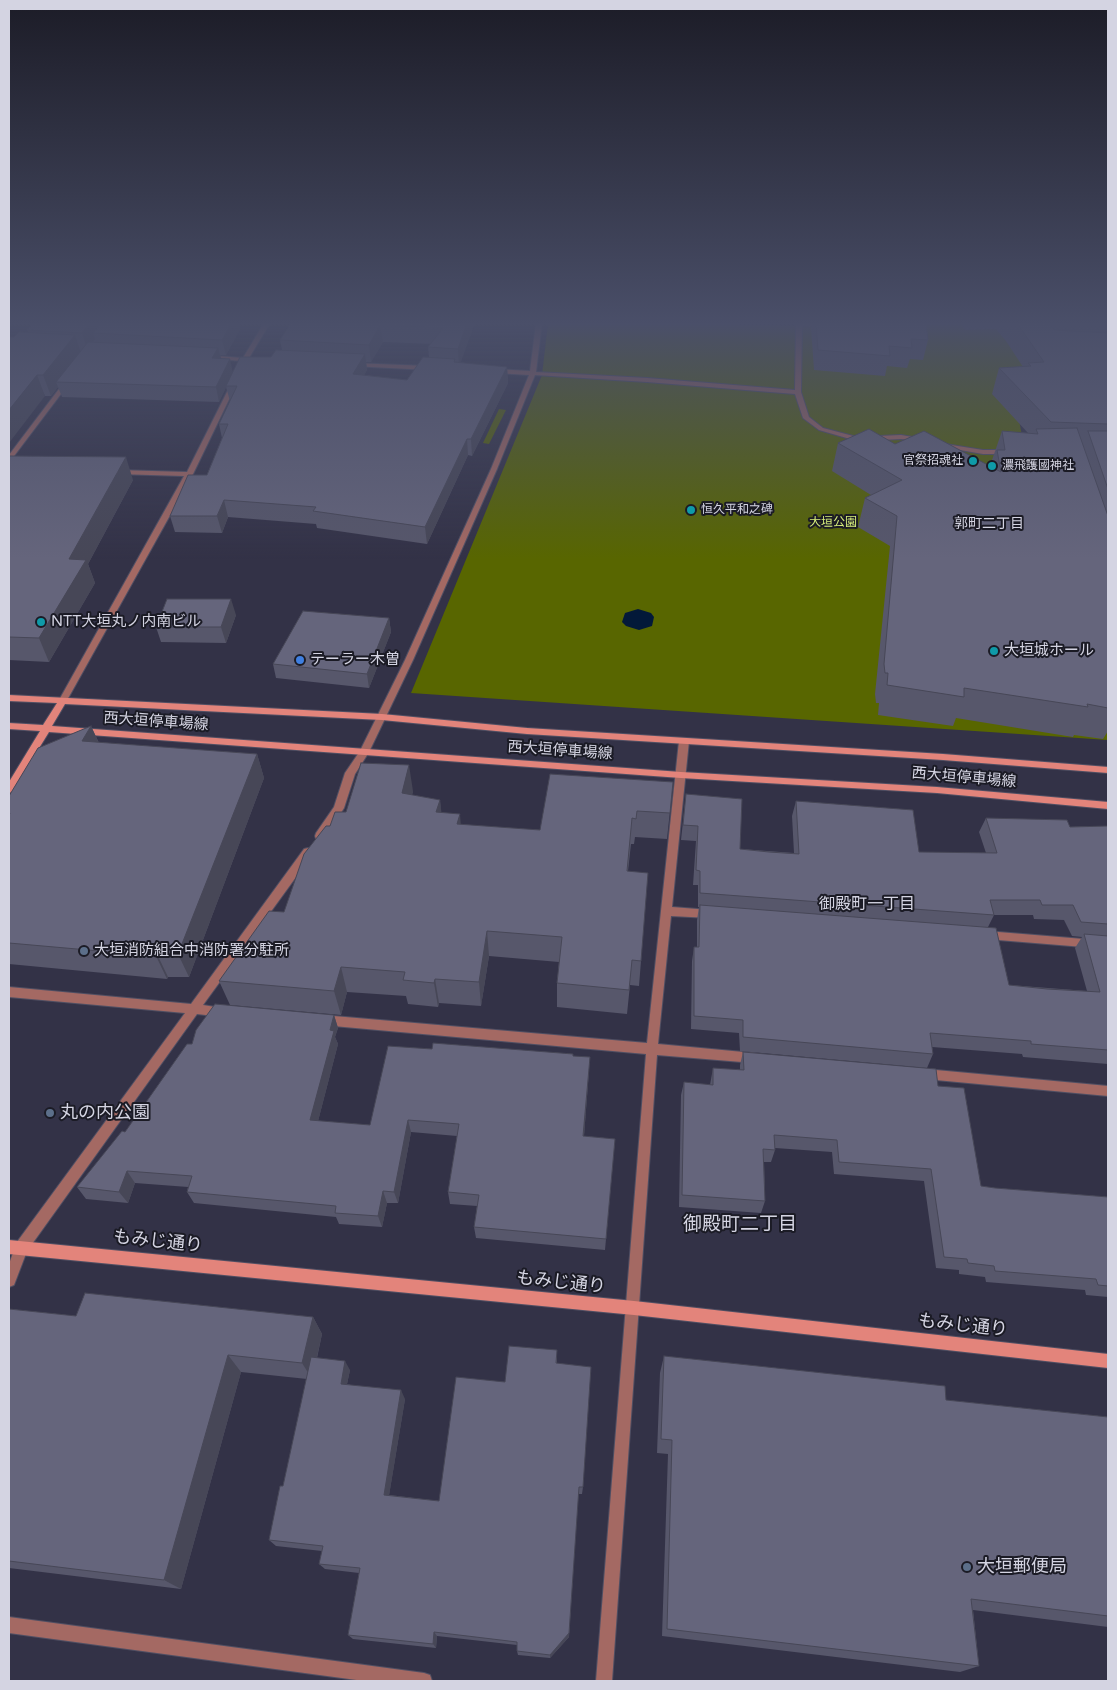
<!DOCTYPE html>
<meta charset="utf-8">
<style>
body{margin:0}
#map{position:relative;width:1117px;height:1690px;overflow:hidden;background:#333247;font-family:"Varela Round",sans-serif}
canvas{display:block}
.frame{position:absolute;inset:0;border:10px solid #d4d4e2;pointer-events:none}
</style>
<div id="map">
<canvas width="1117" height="1690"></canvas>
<div class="frame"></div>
</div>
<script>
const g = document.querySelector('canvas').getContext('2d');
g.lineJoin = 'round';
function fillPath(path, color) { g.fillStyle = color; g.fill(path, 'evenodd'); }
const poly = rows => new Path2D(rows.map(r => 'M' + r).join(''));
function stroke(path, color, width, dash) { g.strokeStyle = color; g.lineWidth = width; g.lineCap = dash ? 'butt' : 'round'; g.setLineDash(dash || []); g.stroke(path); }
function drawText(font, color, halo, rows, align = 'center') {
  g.font = font + ' "Varela Round","Noto Sans JP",sans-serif'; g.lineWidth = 4; g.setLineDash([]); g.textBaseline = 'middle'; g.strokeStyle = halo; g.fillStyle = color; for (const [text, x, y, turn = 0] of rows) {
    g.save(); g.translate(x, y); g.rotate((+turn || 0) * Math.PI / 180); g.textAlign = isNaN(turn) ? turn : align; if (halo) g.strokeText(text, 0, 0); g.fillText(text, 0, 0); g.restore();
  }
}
const green = poly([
 [548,323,693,323,786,326,888,323,1020,323,1027,329,1019,420,1044,551,1108,612,1108,740,411,693,542,375],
 [499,409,506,410,489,444,483,443]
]);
const water = poly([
 [638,609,651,613,654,617,652,626,639,630,626,626,622,622,625,613]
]);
const lane = poly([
 [796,323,802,323,801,392,809,417,823,428,857,437,901,435,924,439,924,441,901,439,857,441,819,430,803,418,795,394,647,382,644,380,647,378,795,390,796,323],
 [945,444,983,450,1008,450,1011,452,1008,454,983,454,943,447,942,446,945,444]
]);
const street = poly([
 [264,323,270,323,249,358,253,359,253,361,247,362,242,367,239,365,241,361,216,359,216,357,218,356,243,358,264,323],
 [536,323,542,323,536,372,647,378,650,380,647,382,535,375,497,469,413,660,369,752,355,774,344,808,324,839,316,839,315,836,316,833,334,807,345,773,360,751,405,660,491,469,529,375,495,373,492,371,495,369,530,371,536,323],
 [797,323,827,323,824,325,799,326,797,325,797,323],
 [353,363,428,366,431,368,428,370,351,366,351,364,353,363],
 [65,381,70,382,11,460,9,461,9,455,65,381],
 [232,382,237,383,193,474,66,702,65,704,59,704,58,702,184,476,117,474,113,472,117,470,187,472,232,382],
 [684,738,689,741,672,907,710,910,714,911,715,914,714,917,710,918,671,916,658,1044,754,1053,758,1054,760,1058,758,1062,754,1063,657,1055,612,1681,596,1681,646,1054,322,1025,318,1023,316,1020,318,1017,322,1015,647,1043,679,741,684,738],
 [308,848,312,849,313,852,312,855,203,1005,227,1009,229,1012,227,1015,223,1017,197,1014,27,1251,14,1285,9,1287,9,1264,17,1242,185,1013,9,997,9,987,191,1004,304,849,308,848],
 [986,931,1108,941,1108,949,986,939,982,938,981,935,982,932,986,931],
 [925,1069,1108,1086,1108,1096,925,1079,921,1078,919,1074,921,1070,925,1069],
 [9,1617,424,1673,430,1675,432,1681,364,1681,9,1633,9,1617]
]);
const secondary = poly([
 [9,695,382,714,527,728,943,754,1108,767,1108,773,943,760,527,734,382,720,65,704,52,726,681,772,937,787,1108,802,1108,809,937,793,681,778,49,732,12,792,9,793,9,782,40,731,9,729,9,723,43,725,57,703,9,701,9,695],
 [9,1240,634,1301,1108,1354,1108,1368,634,1315,9,1254,9,1240]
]);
const wall = poly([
 [34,323,239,323,240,329,226,355,220,355,221,359,233,372,271,357,282,350,280,340,291,323,475,323,460,363,507,367,508,383,472,456,468,455,427,544,317,528,316,524,228,517,222,533,175,532,170,516,207,475,222,438,219,424,230,401,226,387,219,402,62,397,58,387,51,396,45,396,14,337,28,332,27,330],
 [383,342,431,344,428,347,429,357,407,380,364,375,367,370,366,362,371,362],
 [812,323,926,323,928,340,923,360,910,359,907,368,887,366,885,376,814,370,811,327],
 [960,323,1108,323,1108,731,1103,739,1074,735,1073,737,956,718,953,726,878,715,879,703,876,703,875,694,890,546,858,527,865,498,871,495,832,471,838,443,895,444,991,467,993,462,992,460,1002,431,1028,433,992,394,999,368,1023,367,1006,341,996,329,965,330],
 [9,456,133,480,88,564,95,583,49,662,9,660],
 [236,615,226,643,161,642,156,627],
 [389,618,391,632,369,688,276,678,273,664],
 [91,726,99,743,257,754,264,778,189,977,168,977,167,979,9,964,9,796],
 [673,782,667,839,635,837,634,844,631,844,628,871,641,961,639,986,630,985,627,1014,557,1007,557,983,559,962,489,956,481,1006,439,1003,438,1007,408,1004,406,996,347,992,341,1015,230,1005,219,981,284,912,330,826,346,812,413,791,412,795,440,800,441,813,461,825,540,830],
 [686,794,740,849,794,853,792,816,796,801,919,852,986,853,979,832,986,818,1070,827,1108,826,1108,1064,1023,1057,1022,1054,932,1047,933,1054,927,1068,740,1051,739,1033,691,1029,692,961,694,947,697,947,697,920,699,907,698,907,698,885,693,885,696,841,681,840],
 [994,915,1033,915,1034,919,1064,920,1072,936,1082,937,1075,948,1087,991,1009,985,988,927],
 [334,1015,338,1028,335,1037,338,1044,318,1121,370,1125,432,1049,573,1056,589,1070,584,1136,615,1139,605,1250,476,1238,474,1227,477,1206,450,1204,448,1192,457,1136,411,1132,398,1203,387,1203,382,1227,339,1224,336,1217,194,1203,187,1192,188,1187,135,1183,128,1203,86,1199,77,1187,125,1132,192,1044],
 [743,1052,938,1086,981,1186,995,1188,1108,1197,1108,1297,1086,1295,1085,1290,986,1282,985,1277,959,1274,959,1270,936,1268,924,1181,834,1174,832,1152,775,1148,775,1150,771,1162,764,1162,765,1201,761,1213,679,1207,681,1095,684,1082,710,1085,713,1068,740,1070,740,1065],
 [9,1309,76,1316,313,1317,322,1334,317,1358,350,1370,347,1384,405,1399,389,1495,439,1501,505,1382,557,1350,557,1363,583,1487,582,1494,578,1494,569,1637,550,1658,518,1655,517,1651,517,1645,437,1636,436,1648,353,1639,348,1635,359,1573,325,1569,319,1564,322,1551,276,1546,269,1540,283,1486,307,1379,241,1372,181,1589,9,1568],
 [664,1356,946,1400,1108,1417,1108,1627,973,1610,979,1666,960,1672,662,1636,668,1454,657,1453,660,1373]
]);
const shadedWall = poly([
 [90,323,107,323,93,333,95,339,87,348,82,333],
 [232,323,239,323,240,329,226,355,222,340],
 [467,323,475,323,459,367,458,349],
 [380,325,383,342,371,362,369,345],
 [75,335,82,356,56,382,58,387,51,396,43,375],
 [218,348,222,362,212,358],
 [365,354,367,370,355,390,353,374],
 [230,359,233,373,219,402,216,387],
 [507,367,508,383,472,456,471,439],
 [37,375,45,396,9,443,9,410],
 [467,439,468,455,427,544,425,527],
 [126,457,133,480,88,564,95,583,49,662,39,638,69,559],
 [224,500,228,517,222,533,217,516],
 [231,599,236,615,226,643,221,627],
 [389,618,391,632,369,688,367,674],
 [91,726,102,750,82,741],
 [257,754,264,778,189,977,178,954],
 [409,765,413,791,406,819,402,793],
 [440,800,443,826,436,812],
 [460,814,462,840,457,824],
 [487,931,489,956,481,1006,479,982],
 [157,954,168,977,167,979,156,956],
 [341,967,347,992,341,1015,334,991],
 [435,979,439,1003,438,1007,434,983],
 [334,1015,338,1028,335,1037,338,1044,315,1133,310,1120,330,1030],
 [590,1057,589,1070,583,1149,583,1136],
 [408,1120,411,1132,398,1203,394,1192],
 [127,1171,135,1183,128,1203,119,1192],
 [383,1191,387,1203,382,1227,378,1216],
 [313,1317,322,1334,312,1379,302,1363],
 [228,1355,241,1372,181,1589,164,1580],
 [345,1361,350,1370,345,1393,341,1384],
 [401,1390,405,1399,388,1502,384,1495],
 [434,1632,437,1636,436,1648,433,1644],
 [569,1633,569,1637,550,1658,550,1655]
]);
const building = poly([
 [34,323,90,323,82,333,27,330,34,323],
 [101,323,232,323,222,340,93,333,101,323],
 [291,323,467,323,458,349,428,347,443,328,380,325,369,345,280,340,291,323],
 [816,323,926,323,928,340,911,339,912,348,889,346,890,356,818,350,816,323],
 [1017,323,1049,323,1055,330,1108,333,1108,424,1051,422,999,368,1031,366,1028,363,1044,362,1017,323],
 [1060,323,1108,323,1108,325,1060,324,1060,323],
 [19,332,75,335,43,375,37,375,9,410,9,337,14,337,19,332],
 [88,342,218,348,212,358,230,359,216,387,56,382,88,342],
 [276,350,365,354,353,374,407,380,423,357,455,359,454,362,507,367,471,439,467,439,425,527,313,511,316,507,224,500,217,516,170,516,188,475,207,475,228,424,219,424,237,386,226,386,240,357,271,357,276,350],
 [1077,428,1108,516,1108,708,1087,704,1088,707,964,688,964,697,887,685,888,673,885,673,884,664,897,516,865,498,902,480,838,443,869,429,895,444,924,431,1001,472,997,450,1005,450,1002,431,1038,434,1036,429,1077,428],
 [1088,431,1108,431,1108,489,1088,431],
 [9,456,126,457,69,559,86,560,39,638,9,637,9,456],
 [167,599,231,599,221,627,156,627,167,599],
 [303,611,389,618,367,674,273,664,303,611],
 [91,726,82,741,257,754,178,954,157,954,156,956,9,943,9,815,10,813,9,813,9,796,38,748,91,726],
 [361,763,409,765,402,793,440,800,436,812,460,814,457,824,540,830,550,774,673,782,670,813,637,811,636,819,632,818,627,871,648,873,641,961,632,960,629,990,557,983,562,937,487,931,479,982,435,979,434,983,403,980,405,972,341,967,334,991,219,981,269,911,284,912,304,854,326,826,330,826,335,812,346,812,361,763],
 [686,794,742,799,740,849,769,852,799,854,796,801,913,810,919,852,997,853,986,818,1067,820,1070,827,1108,826,1108,924,1081,922,1073,905,1042,905,1040,900,990,900,994,915,700,893,700,871,696,870,698,826,683,825,686,794],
 [700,905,996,928,1009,985,1047,989,1100,992,1084,934,1108,936,1108,1050,1031,1044,1031,1041,930,1033,933,1054,743,1037,743,1020,694,1016,694,947,699,947,700,905],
 [215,1004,334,1015,330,1030,334,1031,310,1120,370,1125,388,1046,432,1049,433,1043,573,1054,573,1056,590,1057,583,1136,615,1139,606,1239,474,1227,479,1195,448,1192,459,1124,408,1120,394,1192,383,1191,378,1216,335,1213,336,1206,187,1192,192,1176,127,1171,119,1192,77,1187,122,1131,125,1132,187,1044,192,1044,196,1030,215,1004],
 [743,1052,936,1069,938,1086,964,1088,981,1186,995,1188,1108,1197,1108,1286,1098,1285,1096,1279,995,1271,994,1266,968,1263,967,1259,944,1257,931,1169,839,1162,837,1140,774,1135,775,1150,763,1149,765,1201,682,1195,684,1082,713,1085,713,1068,744,1070,743,1052],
 [85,1293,313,1317,302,1363,228,1355,164,1580,9,1561,9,1309,76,1316,85,1293],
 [509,1346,557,1350,556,1363,591,1367,583,1487,579,1487,569,1633,550,1655,517,1651,517,1642,434,1632,433,1644,348,1635,360,1568,319,1564,323,1546,269,1540,280,1486,283,1486,311,1357,345,1361,341,1384,401,1390,384,1495,439,1501,456,1377,505,1382,509,1346],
 [664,1356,945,1386,946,1400,1108,1417,1108,1616,971,1599,979,1666,667,1629,672,1440,661,1439,664,1356]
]);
const markers = [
 [973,461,5,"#0f9aa8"],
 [992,466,5,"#0f9aa8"],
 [691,510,5,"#0f9aa8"],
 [41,622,5,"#0f9aa8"],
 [994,651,5,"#0f9aa8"],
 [300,660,5,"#3f7fe0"],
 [84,951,5,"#5c6f8a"],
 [50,1113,5,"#5c6f8a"],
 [967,1567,5,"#5c6f8a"]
];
const farPoinames = [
 ["官祭招魂社",963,461,"right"],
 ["濃飛護國神社",1002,466],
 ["恒久平和之碑",701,510]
];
const farParknames = [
 ["大垣公園",833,523]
];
const farNeighbourhoodnames = [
 ["郭町二丁目",989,524]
];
const poiNames = [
 ["NTT大垣丸ノ内南ビル",51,622],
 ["大垣城ホール",1004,651],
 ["テーラー木曽",310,660],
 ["大垣消防組合中消防署分駐所",94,951]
];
const streetNames = [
 ["西大垣停車場線",156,722,4],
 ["西大垣停車場線",560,751,4],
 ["西大垣停車場線",964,778,5]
];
const neighbourhoodNames = [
 ["御殿町一丁目",867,905]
];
const nearPoinames = [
 ["丸の内公園",60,1113],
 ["大垣郵便局",977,1567]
];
const nearStreetnames = [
 ["もみじ通り",158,1242,6],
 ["もみじ通り",561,1283,6],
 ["もみじ通り",963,1326,6]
];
const nearNeighbourhoodnames = [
 ["御殿町二丁目",740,1225]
];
fillPath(green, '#586600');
fillPath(water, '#031939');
stroke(lane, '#504f63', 2);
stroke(street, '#504f63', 2);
stroke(secondary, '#504f63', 2);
fillPath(lane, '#a46963');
fillPath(street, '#a46963');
fillPath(secondary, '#e3847b');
fillPath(wall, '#57576b');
fillPath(shadedWall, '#474757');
fillPath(building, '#65657c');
stroke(building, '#474757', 1);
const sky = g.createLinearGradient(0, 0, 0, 559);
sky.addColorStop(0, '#1c1c27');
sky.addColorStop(0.58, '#4a4f69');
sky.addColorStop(1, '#4a4f6900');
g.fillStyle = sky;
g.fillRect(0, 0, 1117, 559);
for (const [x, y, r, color] of markers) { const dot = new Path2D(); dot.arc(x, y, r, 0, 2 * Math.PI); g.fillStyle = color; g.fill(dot); stroke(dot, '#1b1b25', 2); }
drawText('12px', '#d4d4e2', '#1b1b25', farPoinames, 'left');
drawText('12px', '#d8ef7c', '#1b1b25', farParknames);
drawText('14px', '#d4d4e2', '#1b1b25', farNeighbourhoodnames);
drawText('15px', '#d4d4e2', '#1b1b25', poiNames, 'left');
drawText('15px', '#d4d4e2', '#1b1b25', streetNames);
drawText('16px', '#d4d4e2', '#1b1b25', neighbourhoodNames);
drawText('18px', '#d4d4e2', '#1b1b25', nearPoinames, 'left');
drawText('18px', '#d4d4e2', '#1b1b25', nearStreetnames);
drawText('19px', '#d4d4e2', '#1b1b25', nearNeighbourhoodnames);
</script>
